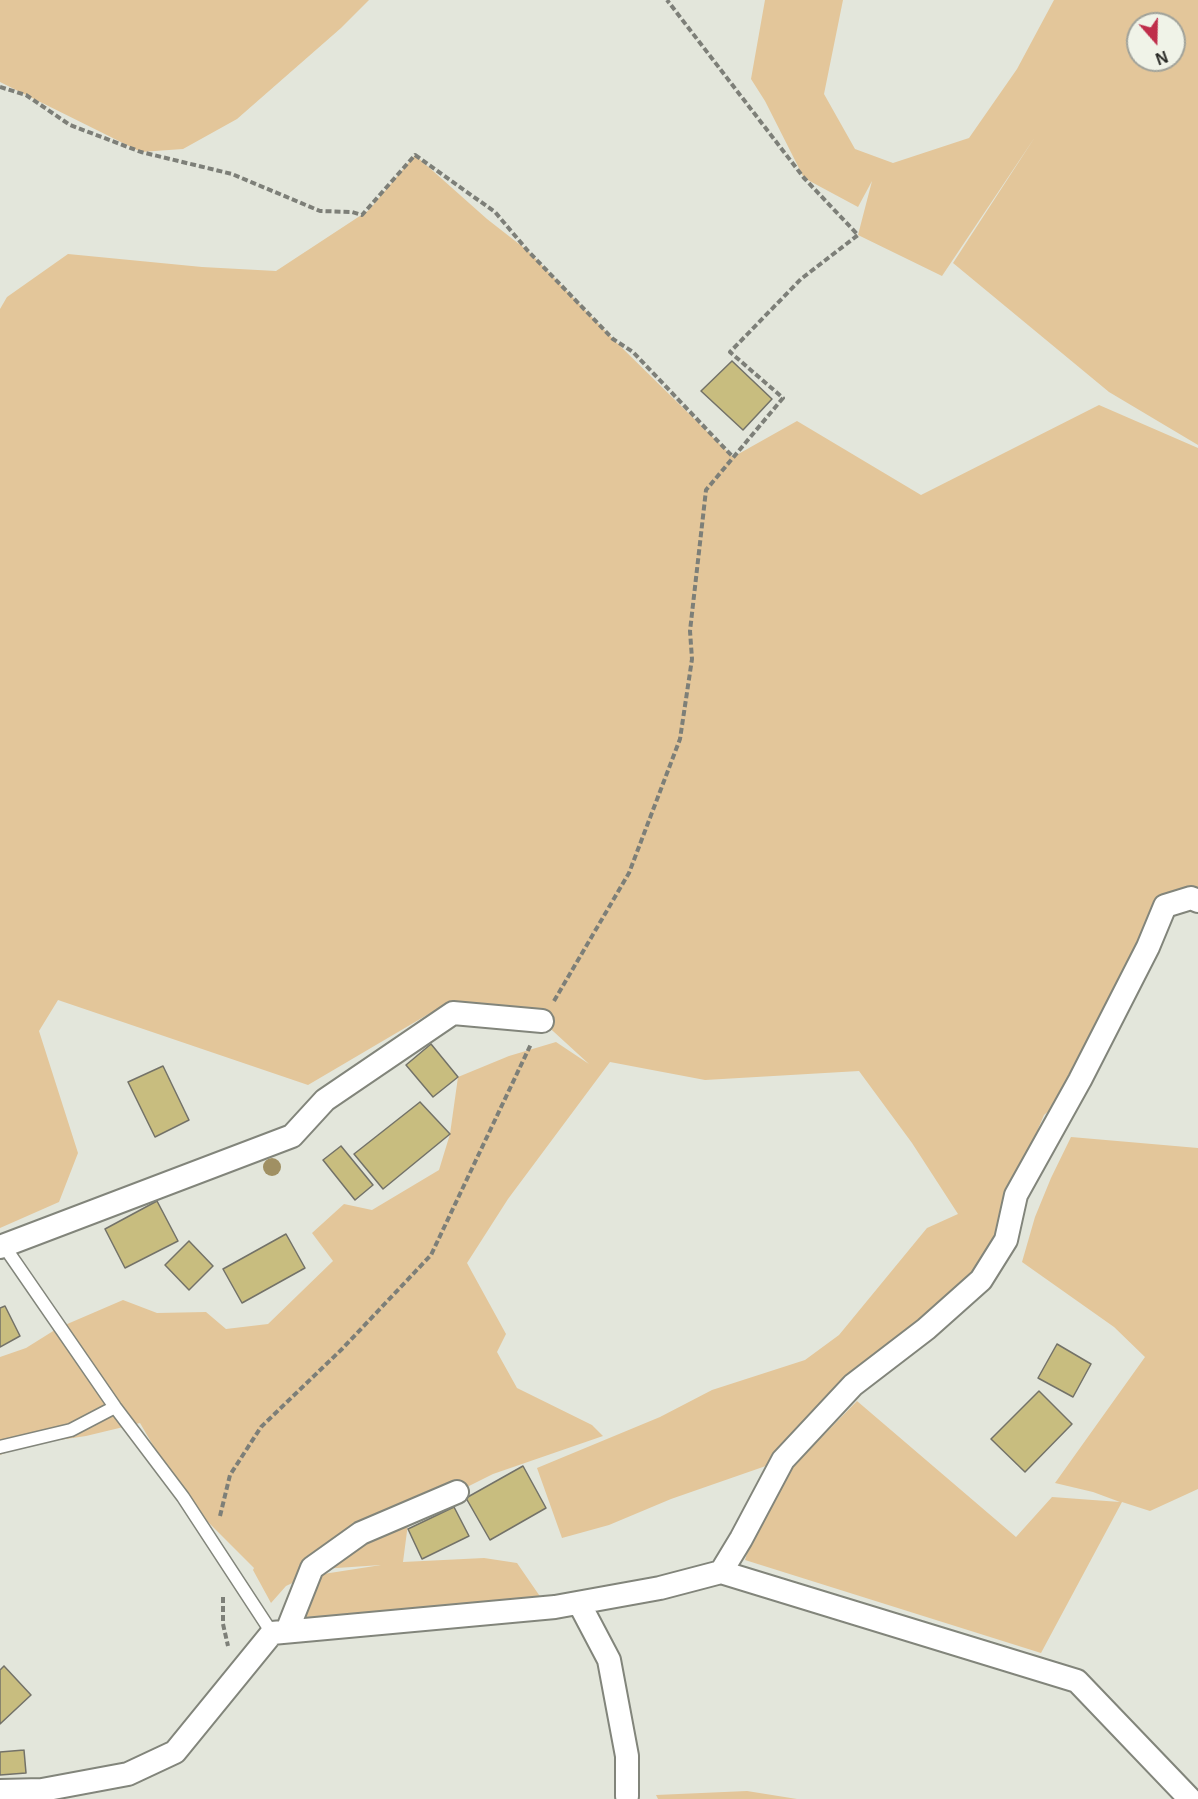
<!DOCTYPE html>
<style>
body{margin:0}
#map{position:relative;width:1198px;height:1799px;overflow:hidden;background:#e3e6db;font-family:Arial,sans-serif}
canvas{display:block}
.north{position:absolute;left:1126px;top:12px;width:60px;height:60px;box-sizing:border-box;background:#f0f3e8;border:2px solid #a0a29a;border-radius:50%;rotate:160deg;font-size:16px;font-weight:700;line-height:24px;text-align:center;color:#272824}
.north::after{content:'';display:block;margin:auto;width:21px;height:27px;background:#bf2e4b;clip-path:polygon(50% 0,100% 100%,50% 72%,0 100%)}
</style>
<div id="map">
<canvas width="1198" height="1799"></canvas>
<div class="north">N</div>
</div>
<script>
const g = document.querySelector('canvas').getContext('2d');
g.lineJoin = 'round';
function fillPath(path, color) { g.fillStyle = color; g.fill(path, 'evenodd'); }
const poly = rows => new Path2D(rows.map(r => 'M' + r).join(''));
function stroke(path, color, width, dash) { g.strokeStyle = color; g.lineWidth = width; g.lineCap = dash ? 'butt' : 'round'; g.setLineDash(dash || []); g.stroke(path); }
const green = poly([
 [0,0,369,0,341,28,237,119,183,149,141,152,0,82],
 [765,0,843,0,824,94,855,149,893,163,969,138,1017,69,1054,0,1198,0,1198,445,1109,392,953,263,1035,137,942,276,858,235,872,181,858,207,804,178,765,101,751,79],
 [1138,24,1174,24,1174,60,1138,60],
 [415,155,487,219,528,251,613,339,733,457,797,421,921,495,1099,405,1198,448,1198,901,1165,906,1076,1088,1044,1115,1003,1211,991,1264,783,1460,671,1499,609,1525,562,1538,537,1468,660,1417,712,1390,805,1360,839,1335,927,1228,958,1214,912,1143,859,1071,705,1080,610,1062,508,1199,467,1263,506,1334,497,1352,517,1388,592,1425,603,1436,493,1474,409,1516,403,1562,484,1558,517,1563,548,1608,307,1617,297,1608,317,1575,381,1565,322,1569,286,1586,271,1603,253,1570,254,1568,183,1497,140,1423,86,1436,26,1445,0,1455,0,1357,26,1348,58,1328,123,1300,157,1313,206,1312,226,1329,268,1324,333,1261,312,1233,344,1204,372,1210,439,1170,450,1134,458,1077,509,1056,556,1042,589,1064,542,1021,449,1002,308,1085,58,1000,39,1031,78,1153,59,1202,0,1228,0,309,7,297,68,254,202,267,276,271,369,210],
 [1071,1137,1198,1148,1198,1489,1150,1511,1122,1502,1041,1653,745,1560,764,1496,857,1401,1016,1537,1052,1497,1120,1502,1093,1492,1055,1483,1145,1357,1114,1327,1022,1262,1035,1217,1051,1178],
 [747,1791,797,1799,658,1799,656,1795]
]);
const building = poly([
 [732,361,772,399,743,430,701,391,732,361],
 [431,1044,458,1077,433,1097,406,1065,431,1044],
 [163,1066,189,1120,155,1137,128,1082,163,1066],
 [420,1102,450,1134,383,1189,354,1154,420,1102],
 [341,1146,373,1185,355,1200,323,1160,341,1146],
 [157,1201,178,1241,125,1268,105,1229,157,1201],
 [286,1234,305,1268,242,1303,223,1269,286,1234],
 [189,1241,213,1266,189,1290,165,1265,189,1241],
 [5,1306,20,1336,0,1347,0,1308,5,1306],
 [1057,1344,1091,1364,1073,1397,1038,1378,1057,1344],
 [1039,1391,1072,1424,1025,1472,991,1439,1039,1391],
 [523,1466,546,1508,490,1540,466,1498,523,1466],
 [454,1507,469,1536,422,1559,408,1529,454,1507],
 [4,1666,31,1695,0,1724,0,1670,4,1666],
 [24,1750,26,1773,0,1775,0,1752,24,1750]
]);
const path = poly([
 [0,87,26,95,70,125,141,152,232,174,320,211,352,212,362,215,415,155,495,212,528,251,613,339,633,352,733,457],
 [554,1001,629,873,680,739,692,659,690,631,706,490,783,398,730,352,801,279,858,235,804,178,667,0],
 [220,1516,230,1475,261,1427,342,1349,431,1255,531,1044],
 [223,1597,223,1624,228,1646]
]);
const service = poly([
 [4,1246,115,1407,183,1497,272,1633],
 [0,1447,71,1430,115,1407]
]);
const minor = poly([
 [0,1247,292,1136,325,1100,453,1013,542,1021],
 [721,1572,741,1539,783,1460,853,1385,926,1329,981,1280,1006,1240,1016,1195,1080,1080,1148,947,1165,906,1191,898,1198,901],
 [579,1603,609,1660,627,1756,627,1796],
 [287,1631,312,1568,361,1533,457,1492],
 [0,1791,42,1790,128,1774,175,1752,272,1633,555,1607,660,1588,721,1572,1077,1681,1190,1799]
]);
const trees = [
 [272,1167]
];
fillPath(green, '#e3c69a');
fillPath(building, '#c8bd7f');
stroke(building, '#737268', 1.5);
stroke(service, '#82857b', 15);
stroke(minor, '#82857b', 26);
stroke(path, '#7d7f78', 4, [6, 3]);
stroke(service, '#fff', 12);
stroke(minor, '#fff', 22);
g.fillStyle = '#a09063';
for (const [x, y] of trees) { g.beginPath(); g.arc(x, y, 9, 0, 2 * Math.PI); g.fill(); }
</script>
